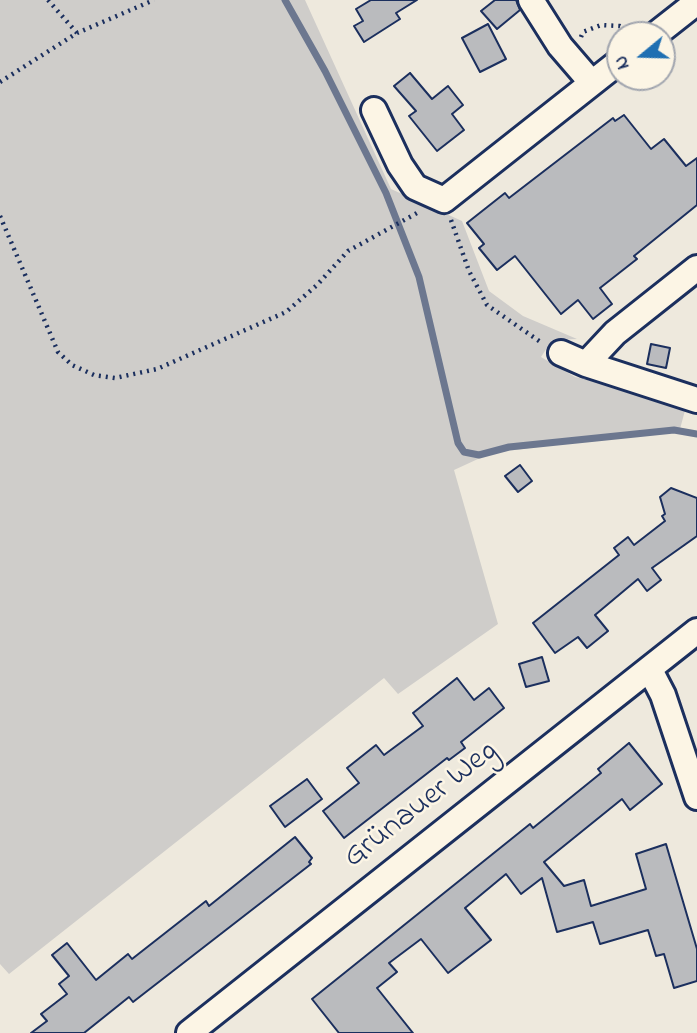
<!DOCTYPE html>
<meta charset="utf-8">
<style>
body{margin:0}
#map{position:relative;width:697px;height:1033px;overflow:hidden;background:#eee9dd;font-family:"Indie Flower",sans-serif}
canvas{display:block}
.north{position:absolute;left:606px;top:21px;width:70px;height:70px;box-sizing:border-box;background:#fcf5e5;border:2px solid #a2a6af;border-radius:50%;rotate:251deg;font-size:19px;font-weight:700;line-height:28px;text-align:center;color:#1b2f5e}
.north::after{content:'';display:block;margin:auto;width:24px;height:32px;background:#1f6fb2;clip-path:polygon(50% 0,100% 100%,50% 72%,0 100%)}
</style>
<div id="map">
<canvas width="697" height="1033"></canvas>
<div class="north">N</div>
</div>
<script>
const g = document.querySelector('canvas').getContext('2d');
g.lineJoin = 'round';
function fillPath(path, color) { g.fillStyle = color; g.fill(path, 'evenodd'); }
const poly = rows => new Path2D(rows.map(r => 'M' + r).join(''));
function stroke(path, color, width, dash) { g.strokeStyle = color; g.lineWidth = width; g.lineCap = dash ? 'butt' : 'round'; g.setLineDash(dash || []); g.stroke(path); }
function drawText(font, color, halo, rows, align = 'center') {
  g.font = font + ' "Indie Flower",sans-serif'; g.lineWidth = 5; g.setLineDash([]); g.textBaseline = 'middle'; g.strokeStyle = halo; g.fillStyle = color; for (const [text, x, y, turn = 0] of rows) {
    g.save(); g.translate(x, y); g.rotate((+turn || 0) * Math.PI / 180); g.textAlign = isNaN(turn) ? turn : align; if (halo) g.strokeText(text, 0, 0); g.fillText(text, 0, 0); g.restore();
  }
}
const green = poly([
 [0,0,305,0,391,189,462,221,489,291,523,316,577,339,552,340,541,357,575,377,687,403,680,429,491,453,454,470,498,624,398,694,384,678,9,974,0,964]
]);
const stream = poly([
 [285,0,325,71,386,193,419,277,458,443,464,452,479,455,509,447,674,430,697,434]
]);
const building = poly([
 [371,0,417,0,396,13,400,19,364,42,354,26,363,21,356,9,371,0],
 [495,0,516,0,520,10,497,29,481,11,495,0],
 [488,24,506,59,480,72,462,38,488,24],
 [410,73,432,99,448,86,463,105,452,114,464,130,437,151,409,116,416,111,394,86,410,73],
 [624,115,651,149,664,139,686,166,697,158,697,205,634,256,637,259,600,288,612,304,593,319,578,300,561,314,515,256,497,270,479,248,484,244,467,223,505,193,509,198,613,118,615,121,624,115],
 [651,344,670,348,666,368,647,364,651,344],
 [520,465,532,481,518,492,505,476,520,465],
 [671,488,697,498,697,536,652,568,661,580,647,591,638,579,595,615,608,631,587,648,578,637,555,653,533,623,619,555,614,548,628,537,634,545,665,521,662,516,665,514,660,497,671,488],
 [542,657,549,681,526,687,519,664,542,657],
 [457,678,474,700,489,688,504,708,461,742,465,748,449,760,447,758,344,838,323,811,359,783,347,768,376,745,384,755,423,726,413,713,457,678],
 [629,743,662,784,630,810,622,799,544,862,564,886,584,880,591,906,646,889,636,854,666,844,697,949,697,981,674,988,664,954,656,956,648,930,600,944,593,922,557,932,542,878,521,894,506,874,465,908,491,940,448,973,421,939,389,963,397,972,377,988,413,1033,339,1033,312,999,530,824,533,828,601,773,598,769,629,743],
 [307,779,322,799,285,827,270,806,307,779],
 [295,837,312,858,309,862,311,864,133,1002,129,997,84,1033,31,1033,47,1021,41,1014,67,994,59,984,69,976,52,955,67,943,96,980,128,954,132,959,206,901,209,906,295,837]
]);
const path = poly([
 [48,0,77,33],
 [581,37,583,32,601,25,620,26,633,32],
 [0,82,77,33,154,0],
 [0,216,58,352,72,365,94,375,115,378,157,369,286,312,317,285,348,251,417,213],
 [451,220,469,271,487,305,542,343]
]);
const street = poly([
 [531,0,560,46,591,82],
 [655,35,697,2],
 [374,110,400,165,415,187,444,200,620,61],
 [561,353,586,364,615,333,697,268],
 [586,364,697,400],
 [650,670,663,695,697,797],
 [189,1033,697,631]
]);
const streetNames = [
 ["Grünauer Weg",422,806,-38]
];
fillPath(green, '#cfcdca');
stroke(stream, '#6c778f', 7);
fillPath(building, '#babbbe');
stroke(building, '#1b2f5e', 2);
stroke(street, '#1b2f5e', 30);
stroke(path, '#1b2f5e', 4.5, [2, 5]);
stroke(street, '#fcf5e5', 24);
drawText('32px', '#1b2f5e', '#fcf5e5', streetNames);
</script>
